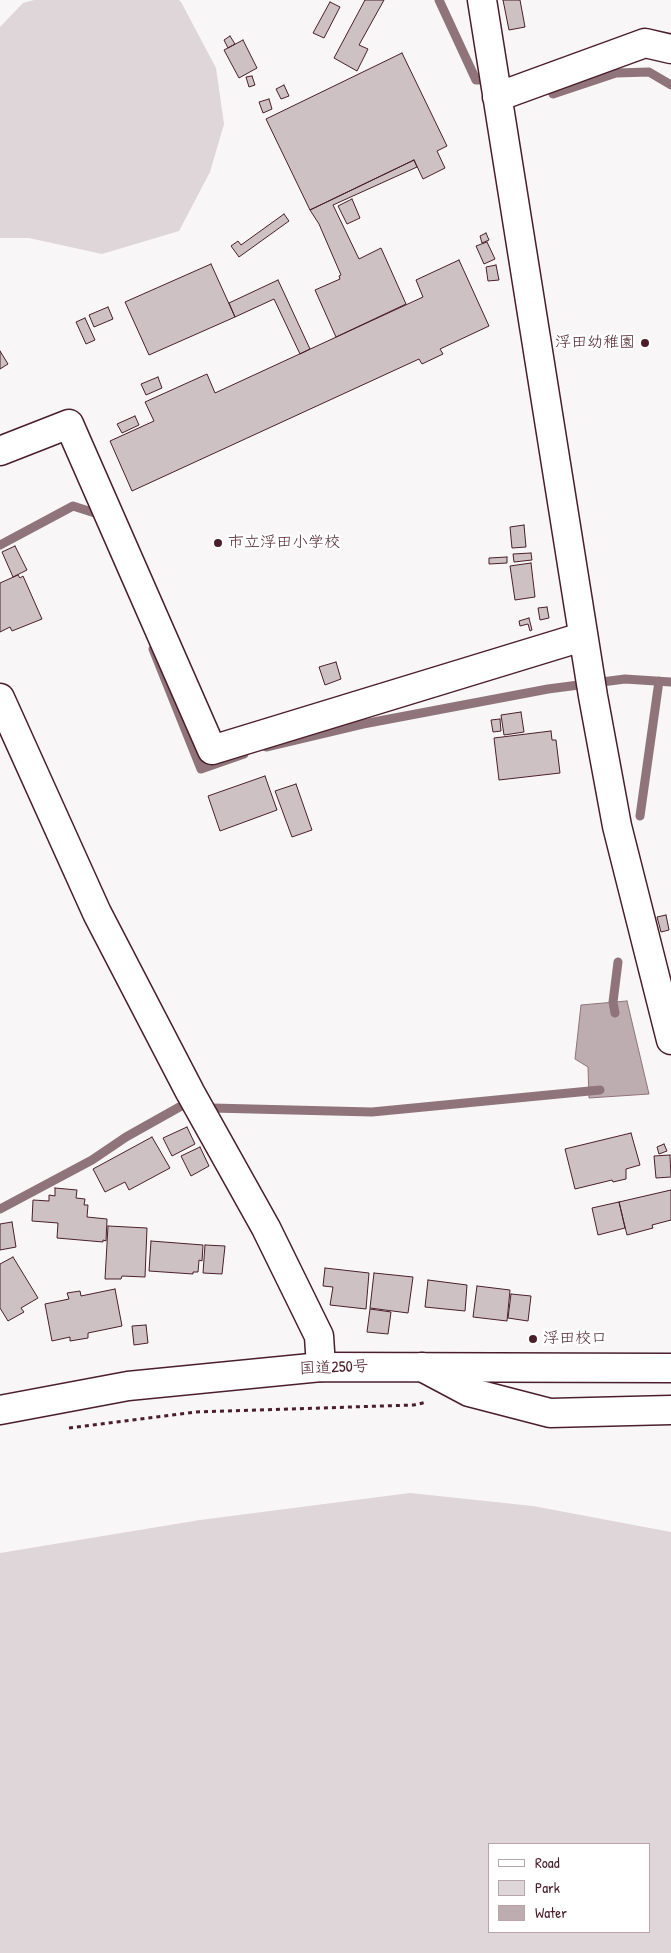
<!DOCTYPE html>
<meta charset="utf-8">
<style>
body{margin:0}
#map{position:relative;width:671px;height:1953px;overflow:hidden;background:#f8f6f7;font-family:"Patrick Hand",sans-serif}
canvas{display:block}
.legend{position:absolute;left:488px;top:1843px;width:162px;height:90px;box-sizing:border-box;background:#fff;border:1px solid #b7a5aa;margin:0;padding:6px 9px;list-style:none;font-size:15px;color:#4a1f2b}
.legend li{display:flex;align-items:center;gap:10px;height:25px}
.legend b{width:25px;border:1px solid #b7a5aa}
</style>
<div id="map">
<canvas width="671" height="1953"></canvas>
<ul class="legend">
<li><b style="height:6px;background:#fff"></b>Road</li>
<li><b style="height:14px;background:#ded6d9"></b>Park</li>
<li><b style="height:14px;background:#bdadb0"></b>Water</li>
</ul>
</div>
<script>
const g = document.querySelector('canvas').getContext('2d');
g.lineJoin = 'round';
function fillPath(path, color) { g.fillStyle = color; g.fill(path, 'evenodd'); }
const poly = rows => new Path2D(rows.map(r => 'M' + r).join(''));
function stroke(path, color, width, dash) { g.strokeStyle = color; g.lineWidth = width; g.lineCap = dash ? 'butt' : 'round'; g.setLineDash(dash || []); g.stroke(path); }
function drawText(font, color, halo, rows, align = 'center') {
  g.font = font + ' "Patrick Hand","Klee One",sans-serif'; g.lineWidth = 5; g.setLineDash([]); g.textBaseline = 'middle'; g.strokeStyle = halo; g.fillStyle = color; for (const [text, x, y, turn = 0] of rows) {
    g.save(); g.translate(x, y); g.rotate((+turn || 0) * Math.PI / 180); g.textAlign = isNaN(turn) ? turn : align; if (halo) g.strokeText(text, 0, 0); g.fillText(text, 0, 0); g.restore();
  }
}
const green = poly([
 [34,0,179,0,181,2,216,68,224,124,210,172,179,231,102,254,29,238,0,238,0,27,23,3],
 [410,1493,533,1506,671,1532,671,1953,0,1953,0,1553,200,1520],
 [650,1844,650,1932,490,1932,490,1844]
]);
const water = poly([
 [627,1001,649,1094,589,1098,588,1067,575,1059,581,1005,627,1001]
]);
const stream = poly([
 [439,0,476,80,479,80],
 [553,94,616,73,649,72,671,85],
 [0,545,73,506,98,514,100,519],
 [153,649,201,769,244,754],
 [266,747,363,724,548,689,625,679,671,682],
 [640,816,659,681],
 [615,1013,613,1002,618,962],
 [212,1108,372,1112,600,1090],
 [0,1209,92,1160,126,1137,183,1105]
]);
const building = poly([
 [365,0,384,0,359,45,368,49,357,71,334,58,365,0],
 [503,0,520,0,525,27,509,30,503,0],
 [330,2,340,7,324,38,313,33,330,2],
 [230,36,235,44,228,48,224,40,230,36],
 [243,40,257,68,239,78,224,50,243,40],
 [402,53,447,146,437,151,445,168,423,179,414,160,310,210,266,119,402,53],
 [252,76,255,85,249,87,246,77,252,76],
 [284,85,289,96,281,99,276,89,284,85],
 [269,99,272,109,263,113,259,102,269,99],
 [414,160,417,167,333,205,359,259,381,248,406,304,336,337,315,290,340,279,339,276,341,275,319,224,310,210,414,160],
 [352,199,360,218,347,224,338,206,352,199],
 [284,214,289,221,239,257,231,246,238,241,241,245,284,214],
 [486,233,489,240,482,243,480,236,486,233],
 [487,242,495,259,484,264,476,246,487,242],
 [459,260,489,326,440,349,443,354,422,364,419,359,132,491,110,441,154,421,145,402,207,374,215,393,423,297,416,280,459,260],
 [211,264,235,317,149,355,125,302,211,264],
 [496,265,499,280,488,281,486,267,496,265],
 [278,280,310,349,300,354,274,299,235,317,229,303,278,280],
 [108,307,113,319,94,327,89,315,108,307],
 [85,318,95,340,86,344,76,322,85,318],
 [0,351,8,364,0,369,0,351],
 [158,377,162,388,146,395,141,384,158,377],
 [135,416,139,425,122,433,117,424,135,416],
 [524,525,526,547,512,548,510,527,524,525],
 [15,546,27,570,13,577,2,552,15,546],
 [531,553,532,560,514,562,513,554,531,553],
 [507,557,507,563,489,564,489,558,507,557],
 [531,563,535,597,515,600,510,566,531,563],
 [18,575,20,578,23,576,42,619,12,631,10,627,0,632,0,583,18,575],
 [547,607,549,618,540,620,538,608,547,607],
 [529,618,532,630,530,631,528,624,520,626,519,621,529,618],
 [336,662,341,679,325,685,319,667,336,662],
 [521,712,524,732,504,735,501,715,521,712],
 [500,719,501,731,493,732,491,720,500,719],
 [551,731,552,740,556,740,560,773,499,780,494,738,551,731],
 [265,776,277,810,220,831,208,796,265,776],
 [296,784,312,830,292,837,275,791,296,784],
 [666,915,669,930,661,932,657,917,666,915],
 [187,1127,195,1144,172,1156,163,1138,187,1127],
 [631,1133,640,1165,626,1169,626,1179,613,1182,612,1180,575,1189,565,1149,631,1133],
 [152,1137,170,1168,129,1190,125,1182,105,1192,93,1169,152,1137],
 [664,1144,667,1151,659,1154,657,1147,664,1144],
 [200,1147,209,1166,191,1176,181,1156,200,1147],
 [670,1155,671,1177,656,1178,654,1156,670,1155],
 [55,1188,77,1190,76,1198,85,1199,84,1205,88,1205,87,1217,107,1219,106,1241,103,1240,103,1242,57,1238,58,1223,32,1221,33,1200,49,1201,49,1195,55,1196,55,1188],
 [671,1190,671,1220,652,1225,653,1228,627,1235,619,1202,671,1190],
 [619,1202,625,1228,598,1235,592,1208,619,1202],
 [12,1222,16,1247,0,1250,0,1224,12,1222],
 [108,1226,147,1228,145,1277,122,1276,121,1279,105,1279,108,1226],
 [151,1241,203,1245,202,1261,199,1260,198,1272,193,1272,193,1274,149,1271,151,1241],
 [205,1245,225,1246,222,1274,203,1273,205,1245],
 [13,1257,38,1298,21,1308,24,1312,8,1321,0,1308,0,1264,13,1257],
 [325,1268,369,1273,366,1309,330,1305,333,1287,323,1286,325,1268],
 [374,1273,413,1277,408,1313,370,1308,374,1273],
 [428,1280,467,1285,465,1311,425,1307,428,1280],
 [477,1286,510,1290,507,1321,473,1317,477,1286],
 [115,1289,122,1326,88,1333,88,1338,70,1341,70,1337,52,1341,45,1304,69,1299,67,1293,80,1291,81,1296,115,1289],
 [511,1294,531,1296,528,1321,508,1318,511,1294],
 [370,1309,391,1312,388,1334,367,1332,370,1309],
 [146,1325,148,1343,134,1345,132,1326,146,1325]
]);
const path = poly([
 [69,1428,196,1412,414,1405,427,1402]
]);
const minor = poly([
 [482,0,593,696,617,826,671,1040],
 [497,97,645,43,671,49],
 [0,451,69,424,212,750,582,637],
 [0,698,97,913,190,1092,266,1228,319,1336,321,1367],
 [422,1367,469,1392,550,1413,671,1410]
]);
const highway = poly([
 [0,1410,128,1386,321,1367,671,1368]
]);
const markers = [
 [645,343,5,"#4a1f2b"],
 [218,543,5,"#4a1f2b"],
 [533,1339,5,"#4a1f2b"]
];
const poiNames = [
 ["浮田幼稚園",635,343,"right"],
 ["市立浮田小学校",228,543],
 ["浮田校口",543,1339]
];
const streetNames = [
 ["国道250号",334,1368,-2]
];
fillPath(green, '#ded6d9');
fillPath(water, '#bdadb0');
stroke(water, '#8f747b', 1);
stroke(stream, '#8f747b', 9);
fillPath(building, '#cdc1c4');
stroke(building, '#4a1f2b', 1);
stroke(minor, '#4a1f2b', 31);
stroke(highway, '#4a1f2b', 31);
stroke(path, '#4a1f2b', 3, [4, 4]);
stroke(minor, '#fff', 28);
stroke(highway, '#fff', 28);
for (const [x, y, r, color] of markers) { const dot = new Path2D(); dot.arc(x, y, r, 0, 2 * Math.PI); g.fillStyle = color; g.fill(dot); stroke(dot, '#fff', 2); }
drawText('16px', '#4a1f2b', '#fff', poiNames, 'left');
drawText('16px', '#4a1f2b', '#fff', streetNames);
</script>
